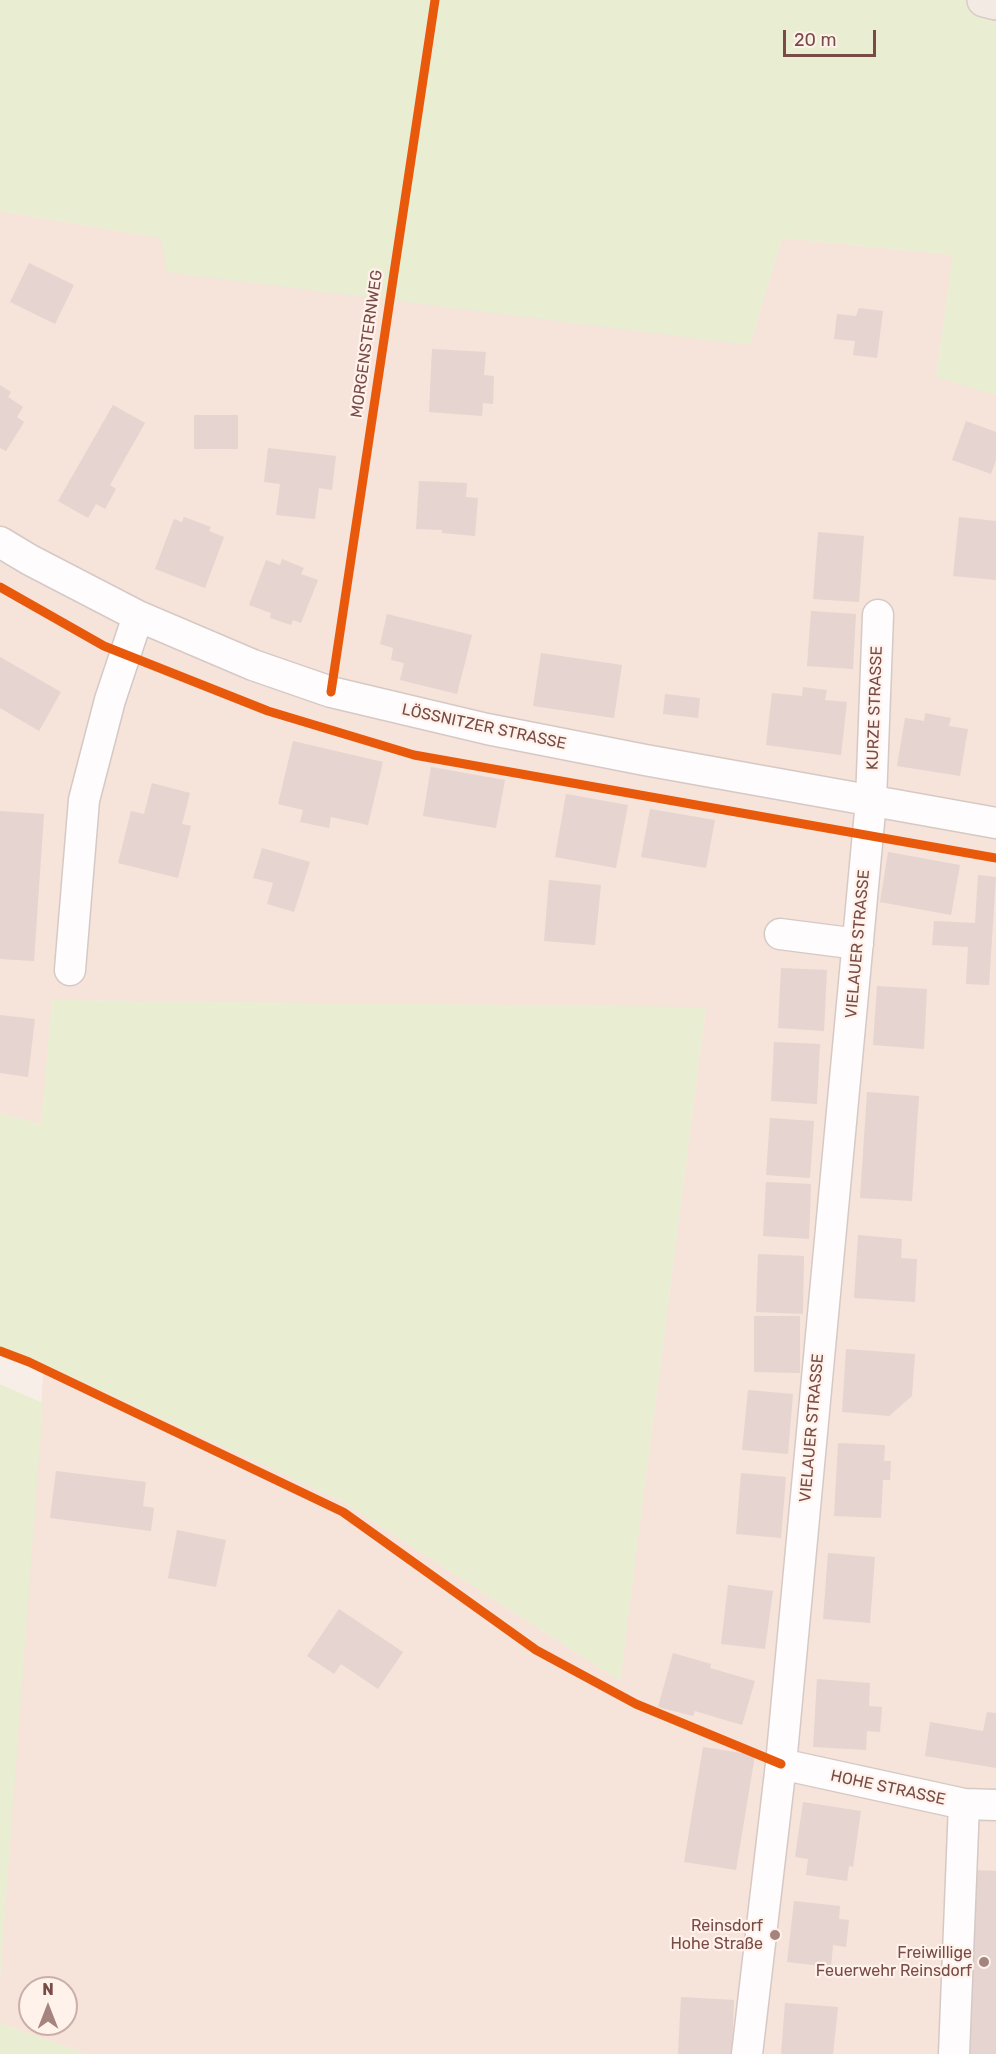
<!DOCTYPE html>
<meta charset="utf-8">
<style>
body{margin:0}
#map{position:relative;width:996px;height:2054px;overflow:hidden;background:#f8eee8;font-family:Rubik,sans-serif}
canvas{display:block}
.north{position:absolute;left:18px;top:1976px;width:60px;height:60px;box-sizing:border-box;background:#fff2ea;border:2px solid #c9afa8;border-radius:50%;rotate:0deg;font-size:16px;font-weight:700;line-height:24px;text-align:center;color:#794b46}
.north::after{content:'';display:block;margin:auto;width:21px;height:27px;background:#a5847f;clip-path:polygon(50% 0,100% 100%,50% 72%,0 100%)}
.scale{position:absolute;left:783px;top:30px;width:93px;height:27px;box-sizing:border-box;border:3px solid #794b46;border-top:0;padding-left:8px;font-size:18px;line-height:21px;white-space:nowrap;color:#794b46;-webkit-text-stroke:4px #fff2ea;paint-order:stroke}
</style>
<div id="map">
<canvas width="996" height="2054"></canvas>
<div class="north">N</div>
<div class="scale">20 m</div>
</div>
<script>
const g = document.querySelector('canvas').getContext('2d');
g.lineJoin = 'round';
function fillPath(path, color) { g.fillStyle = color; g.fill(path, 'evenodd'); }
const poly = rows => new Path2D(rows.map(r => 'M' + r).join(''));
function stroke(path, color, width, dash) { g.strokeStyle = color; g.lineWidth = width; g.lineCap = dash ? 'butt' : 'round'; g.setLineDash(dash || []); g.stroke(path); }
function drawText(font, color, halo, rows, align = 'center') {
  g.font = font + ' Rubik,sans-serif'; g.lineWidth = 4.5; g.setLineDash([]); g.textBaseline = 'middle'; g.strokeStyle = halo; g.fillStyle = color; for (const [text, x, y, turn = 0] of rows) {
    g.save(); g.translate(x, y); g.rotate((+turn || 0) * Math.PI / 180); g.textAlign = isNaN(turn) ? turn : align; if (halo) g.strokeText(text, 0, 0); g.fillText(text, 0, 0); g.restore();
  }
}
const residential = poly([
 [0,211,162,238,750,345,782,238,953,255,936,376,996,395,996,2054,87,2054,0,2023,0,1978,44,1364,343,1502,620,1681,706,1008,52,1000,41,1124,0,1113],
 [30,1988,66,1988,66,2024,30,2024]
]);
const green = poly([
 [0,0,996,0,996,395,936,377,953,255,782,238,750,345,167,272,161,238,0,211],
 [52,1000,706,1007,620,1681,343,1502,44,1364,29,1362,0,1348,0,1113,41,1124],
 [0,1384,43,1403,0,1978],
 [0,2023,87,2054,0,2054]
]);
const building = poly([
 [29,263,74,285,55,324,10,302],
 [859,308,883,311,877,358,853,355,855,341,834,339,837,314,856,316],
 [432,349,486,352,484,375,494,376,493,404,483,403,482,416,429,412],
 [0,385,11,392,8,397,23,407,17,417,24,422,6,451,0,448],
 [113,405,145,423,110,485,116,489,105,509,96,504,88,518,58,501],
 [194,415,238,415,238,449,194,449],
 [966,421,996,432,996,460,991,474,952,460],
 [268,448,336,456,332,490,319,488,315,519,276,515,280,484,264,482],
 [419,481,467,483,466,497,478,498,475,536,442,533,442,530,416,529],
 [184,517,211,527,209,531,224,537,205,588,155,569,174,519,182,522],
 [959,517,996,521,996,580,953,576],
 [818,532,864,536,859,602,813,599],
 [282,559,304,568,301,574,318,580,301,623,293,620,291,625,270,618,271,613,249,605,266,560,280,565],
 [811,611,856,614,853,669,807,666],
 [387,614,472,635,457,694,400,680,404,663,391,660,393,648,380,644],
 [541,653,622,665,614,718,533,706],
 [0,657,61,692,39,731,0,708],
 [803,687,827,690,825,700,847,702,841,755,766,745,772,693,802,696],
 [665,694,700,698,698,718,663,714],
 [925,713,951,718,949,726,968,729,960,776,897,766,905,718,924,721],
 [293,741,383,762,368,825,331,817,329,828,300,822,303,810,278,804],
 [431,767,505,780,496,828,423,816],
 [152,783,190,793,182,824,191,826,178,878,118,863,131,811,144,814],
 [566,794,628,805,616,868,555,857],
 [650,809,715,820,706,868,641,857],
 [0,811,44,814,34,961,0,959],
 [262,848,310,862,294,912,267,904,273,883,253,878],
 [888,852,960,865,951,915,880,902],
 [978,875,996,877,989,985,966,984,968,947,932,945,934,921,975,923],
 [549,880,601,885,595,945,544,941],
 [781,968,827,970,824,1031,778,1028],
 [877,986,927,989,924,1049,873,1045],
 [0,1015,35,1019,28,1077,0,1073],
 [774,1042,820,1044,817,1104,771,1101],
 [867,1092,919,1096,912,1201,860,1198],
 [770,1118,814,1121,810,1178,766,1175],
 [766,1182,811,1184,809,1239,763,1236],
 [858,1235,902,1239,901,1258,917,1259,915,1302,854,1298],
 [758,1254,804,1256,803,1314,756,1312],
 [754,1316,800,1316,800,1373,754,1372],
 [846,1349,915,1354,912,1396,889,1416,842,1412],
 [748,1390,793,1394,788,1454,742,1450],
 [838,1443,885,1445,884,1461,891,1461,890,1480,883,1480,881,1518,834,1516],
 [56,1471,146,1482,143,1506,154,1508,151,1531,50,1518],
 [741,1473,786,1477,781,1538,736,1534],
 [177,1530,226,1540,216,1587,168,1578],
 [828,1553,875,1557,870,1623,823,1619],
 [728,1585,773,1591,765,1649,721,1644],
 [339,1609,403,1652,378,1689,341,1664,334,1674,307,1656],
 [673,1653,711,1664,710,1668,755,1681,742,1725,695,1711,693,1716,658,1707],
 [817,1679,870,1683,869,1706,882,1707,880,1732,867,1731,866,1750,813,1747],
 [987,1712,996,1713,996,1768,925,1756,930,1722,983,1731],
 [703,1747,755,1755,736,1870,684,1862],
 [803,1802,861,1811,853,1867,849,1866,847,1881,806,1875,808,1859,795,1857],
 [974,1870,996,1871,996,2054,969,2054],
 [794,1901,840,1906,839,1919,849,1920,846,1947,833,1945,831,1967,787,1962],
 [681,1997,734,2000,732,2054,678,2054],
 [785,2003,838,2007,833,2054,781,2054]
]);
const minor = poly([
 [0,542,30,560,138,616,253,665,331,692,487,729,645,760,996,823],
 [780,934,858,944],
 [70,970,84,800,110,700,138,616],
 [781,1764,964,1804,996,1805],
 [747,2054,781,1764,871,801,878,615],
 [954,2054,964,1804]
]);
const major = poly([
 [984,0,996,3]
]);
const cycleway = poly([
 [0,587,104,646,268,711,414,755,996,858],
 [331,692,435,0],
 [0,1351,29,1362,343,1512,536,1650,636,1704,781,1764]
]);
const markers = [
 [775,1935,6,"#a5847f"],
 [984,1962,6,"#a5847f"]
];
const streetNames = [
 ["MORGENSTERNWEG",367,344,-82],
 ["KURZE STRASSE",875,708,-88],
 ["LÖSSNITZER STRASSE",484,727,12],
 ["VIELAUER STRASSE",858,944,-85],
 ["VIELAUER STRASSE",812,1428,-85],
 ["HOHE STRASSE",888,1788,12]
];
const poiNames = [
 ["Reinsdorf",763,1926],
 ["Hohe Straße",763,1944],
 ["Freiwillige",972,1953],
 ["Feuerwehr Reinsdorf",972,1971]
];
fillPath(residential, '#f6e3d9');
fillPath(green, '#e9edd1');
fillPath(building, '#e5d4d0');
stroke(minor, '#d6c9c5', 33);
stroke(major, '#dacac8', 36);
stroke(minor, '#fefcfc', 30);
stroke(major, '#f3eae4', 33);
stroke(cycleway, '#e8590c', 9);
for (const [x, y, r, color] of markers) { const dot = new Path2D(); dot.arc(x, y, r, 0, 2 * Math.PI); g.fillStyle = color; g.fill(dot); stroke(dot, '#fff2ea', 2); }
drawText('16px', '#794b46', '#fff2ea', streetNames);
drawText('16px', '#794b46', '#fff2ea', poiNames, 'right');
</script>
